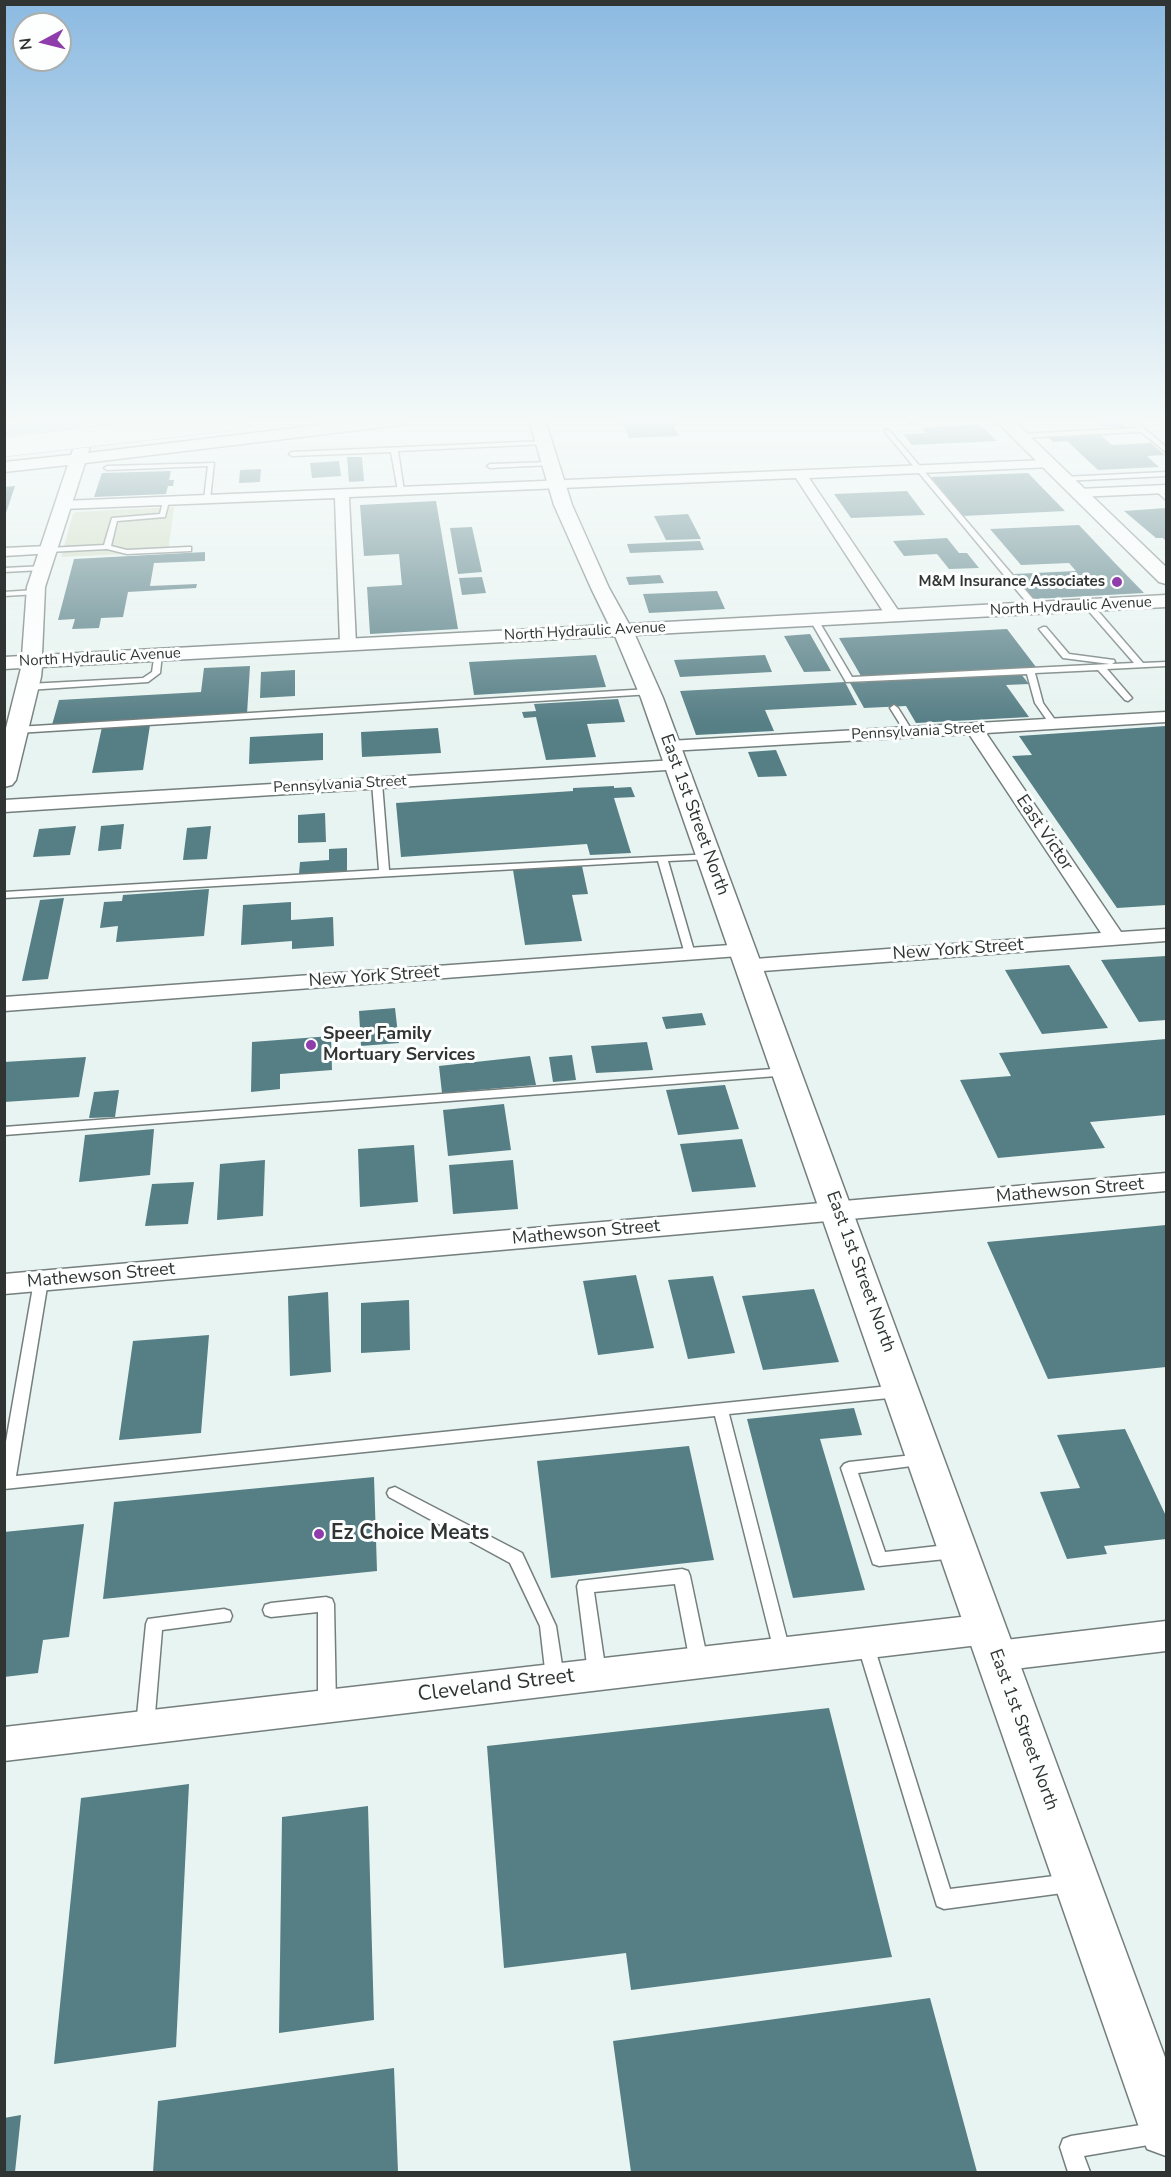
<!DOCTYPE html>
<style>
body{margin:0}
#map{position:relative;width:1171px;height:2177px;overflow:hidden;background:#e8f4f1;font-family:"Nunito Sans",sans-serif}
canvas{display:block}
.frame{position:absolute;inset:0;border:6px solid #303433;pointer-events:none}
.north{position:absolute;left:12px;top:12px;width:60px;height:60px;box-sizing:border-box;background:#fcfffe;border:2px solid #aaaead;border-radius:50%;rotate:263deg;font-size:16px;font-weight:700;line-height:24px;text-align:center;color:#303433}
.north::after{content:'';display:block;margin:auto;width:21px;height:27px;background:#903dac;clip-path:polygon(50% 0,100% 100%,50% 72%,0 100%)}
</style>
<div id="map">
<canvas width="1171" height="2177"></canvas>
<div class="frame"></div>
<div class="north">N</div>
</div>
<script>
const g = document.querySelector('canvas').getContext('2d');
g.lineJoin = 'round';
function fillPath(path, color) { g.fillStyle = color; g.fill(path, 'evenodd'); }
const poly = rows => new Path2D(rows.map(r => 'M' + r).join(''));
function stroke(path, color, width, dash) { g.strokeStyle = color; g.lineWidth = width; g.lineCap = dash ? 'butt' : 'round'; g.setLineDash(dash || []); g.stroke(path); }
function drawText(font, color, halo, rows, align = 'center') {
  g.font = font + ' "Nunito Sans",sans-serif'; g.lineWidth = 6; g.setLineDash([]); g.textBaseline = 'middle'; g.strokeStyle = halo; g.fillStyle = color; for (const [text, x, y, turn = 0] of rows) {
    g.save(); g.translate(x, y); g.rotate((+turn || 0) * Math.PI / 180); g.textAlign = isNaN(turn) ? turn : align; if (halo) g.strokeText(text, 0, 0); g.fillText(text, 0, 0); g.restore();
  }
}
const green = poly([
 [174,507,168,552,61,557,73,514,76,512]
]);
const canal = poly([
 [59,420,110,420,102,425,4,436,4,426,59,420]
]);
const building = poly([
 [621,420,671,420,679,436,629,438],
 [1096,420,1120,420,1128,428,1103,427],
 [968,425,981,425,997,441,912,445,903,434,926,433,922,428],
 [1099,434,1112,445,1151,443,1165,455,1147,456,1159,467,1098,470,1067,441,1053,442,1048,437],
 [347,457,362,457,364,481,349,482],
 [339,461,341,476,312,478,310,463],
 [261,469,260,482,239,483,240,470],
 [171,471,169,480,174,480,173,486,168,486,166,494,94,497,102,473],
 [1028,473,1065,511,963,516,931,477],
 [15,486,5,516,4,516,4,487],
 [907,491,925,515,851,518,834,494],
 [436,501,458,629,370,634,367,587,402,585,399,554,364,556,360,505],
 [1165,508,1166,541,1163,538,1156,538,1124,511],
 [688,514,701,539,666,540,654,516],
 [1079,525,1113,561,1144,593,1034,599,1014,574,1076,571,1069,563,1021,565,990,529],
 [472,527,482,572,458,574,450,528],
 [947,538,959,553,967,553,979,568,949,569,937,554,904,556,893,541],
 [700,541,704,550,630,553,627,544],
 [205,552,205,561,154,563,150,586,197,584,196,588,128,592,123,617,101,618,99,628,72,629,75,619,58,620,74,559],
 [660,575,664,583,629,585,626,577],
 [482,577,486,593,462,595,459,578],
 [717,591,725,609,649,613,643,594],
 [1007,629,1036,667,861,676,839,638],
 [810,634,831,671,804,672,784,636],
 [596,655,606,687,474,695,469,662],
 [765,655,772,672,680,677,674,660],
 [250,666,247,714,52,725,59,700,201,692,204,668],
 [295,670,295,696,260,698,261,672],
 [1021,674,1029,684,1006,685,1029,717,916,723,906,706,864,708,850,683],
 [845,682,857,705,765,710,774,731,696,735,680,691],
 [618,699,625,722,587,724,596,757,546,760,536,717,524,718,522,712,536,711,534,704],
 [150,725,143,770,92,773,102,727],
 [1166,726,1166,905,1117,908,1012,756,1032,755,1019,736],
 [438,728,441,753,362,757,361,732],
 [323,733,323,760,249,764,250,737],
 [776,750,787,776,758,777,748,752],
 [614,786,614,788,631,787,635,797,614,798,631,853,590,855,587,844,401,857,396,803,573,791,573,788],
 [325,813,326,842,298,843,298,815],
 [124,824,121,849,98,851,101,826],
 [76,826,70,855,33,857,39,829],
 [211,826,207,859,183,860,187,828],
 [347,848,347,871,299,874,300,862,329,860,329,849],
 [582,866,588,894,572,895,582,941,525,945,513,870],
 [209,889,204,936,116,942,118,926,100,928,104,902,122,901,123,895],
 [64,898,48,979,22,981,40,900],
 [291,902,291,920,333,917,334,946,292,949,292,941,241,945,243,905],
 [1166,956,1166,1020,1139,1022,1101,960],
 [1069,965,1108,1028,1042,1034,1005,970],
 [395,1008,399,1043,361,1046,359,1011],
 [702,1013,706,1025,666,1029,662,1017],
 [331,1036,332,1070,280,1074,280,1089,251,1092,252,1042],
 [1166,1039,1166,1115,1090,1122,1105,1148,998,1158,960,1080,1011,1076,999,1053],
 [647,1042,653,1070,596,1073,591,1046],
 [572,1055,576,1080,553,1082,549,1057],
 [530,1056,536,1085,442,1093,439,1066],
 [86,1057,79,1097,4,1102,4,1062],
 [725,1085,739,1129,678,1135,666,1090],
 [119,1090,115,1117,89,1118,94,1092],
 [504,1104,511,1150,448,1156,443,1110],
 [154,1129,150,1175,79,1182,85,1135],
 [742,1139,756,1187,692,1192,680,1144],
 [414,1145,418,1202,360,1207,358,1149],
 [265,1160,263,1216,217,1220,220,1164],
 [513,1160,518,1209,453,1214,449,1165],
 [194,1182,188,1224,145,1226,152,1184],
 [1166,1225,1166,1367,1048,1379,987,1242],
 [636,1275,654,1348,598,1355,583,1281],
 [713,1276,735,1353,688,1359,668,1280],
 [814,1289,839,1362,763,1370,742,1296],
 [328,1292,331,1372,290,1376,288,1296],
 [409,1300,410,1350,361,1353,361,1303],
 [209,1335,201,1433,119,1440,133,1341],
 [854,1408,862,1435,820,1439,865,1590,793,1598,747,1419],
 [1125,1429,1166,1516,1166,1539,1104,1546,1107,1554,1067,1559,1040,1492,1080,1488,1057,1435],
 [689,1446,714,1560,551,1578,537,1461],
 [374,1477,377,1571,103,1599,114,1502],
 [84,1524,69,1637,43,1640,38,1673,4,1677,4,1532],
 [829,1708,892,1957,631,1990,626,1953,504,1968,487,1746],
 [189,1784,176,2047,54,2064,81,1798],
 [368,1806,374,2020,279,2033,282,1817],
 [930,1998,977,2172,631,2172,613,2041],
 [394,2068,398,2172,153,2172,158,2101],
 [21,2115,15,2172,4,2172,4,2118]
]);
const service = poly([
 [907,420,914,420,915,422,912,424,907,420],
 [1128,420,1135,420,1166,447,1166,452,1141,432,1019,438,1016,436,1019,434,1137,428,1128,420],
 [885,430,889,430,1039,606,1039,610,1033,610,885,432,885,430],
 [544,441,547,443,546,444,398,451,404,491,401,493,398,491,391,452,292,456,289,454,292,452,544,441],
 [552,462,552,464,550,465,490,468,487,466,490,464,552,462],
 [214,463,210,499,207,501,204,499,208,466,107,470,104,468,107,466,214,463],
 [1166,472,1166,476,1063,481,1060,479,1063,477,1166,472],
 [1155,488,1159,488,1166,495,1166,500,1155,490,1155,488],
 [166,499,169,501,165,517,117,521,111,546,127,550,188,547,191,547,191,551,127,554,107,549,48,552,44,550,48,548,104,545,112,518,160,514,163,501,166,499],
 [45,566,45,570,42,570,4,572,4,568,45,566],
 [35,590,39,592,38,594,4,596,4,592,35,590],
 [1086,604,1092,604,1143,663,1166,662,1166,666,1107,669,1132,698,1128,701,1125,700,1098,670,1035,673,1043,703,1058,724,1054,727,1051,726,1035,703,1027,674,846,682,810,620,817,618,852,677,1110,664,1063,658,1039,629,1043,627,1046,627,1069,654,1114,660,1115,662,1112,664,1134,663,1086,608,1086,604],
 [155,652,162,654,160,673,148,682,28,690,24,687,28,684,143,678,152,672,155,652],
 [649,689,652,690,652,694,17,733,13,730,17,727,649,689],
 [894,705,898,708,913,732,912,734,906,734,905,732,890,708,894,705],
 [377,780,382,783,389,870,713,854,714,856,709,859,668,861,695,954,690,957,685,954,658,861,4,898,4,892,379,870,372,783,377,780],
 [786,1068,792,1072,790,1075,4,1135,4,1127,786,1068],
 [41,1276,46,1278,48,1281,16,1476,899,1385,904,1387,906,1391,904,1395,899,1397,729,1414,790,1651,788,1656,782,1659,776,1656,774,1651,715,1416,4,1489,4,1453,34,1281,36,1278,41,1276],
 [922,1454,927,1456,930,1460,927,1464,858,1473,885,1552,955,1544,961,1546,963,1551,961,1556,955,1558,879,1566,873,1564,841,1468,844,1464,849,1462,922,1454],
 [395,1487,522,1553,556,1626,564,1678,561,1683,555,1686,549,1683,546,1678,540,1626,510,1563,389,1497,387,1493,389,1489,395,1487],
 [682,1569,688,1571,690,1576,708,1662,705,1667,699,1670,693,1667,690,1662,675,1584,594,1592,606,1673,603,1678,597,1681,591,1678,588,1673,577,1586,579,1581,682,1569],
 [326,1597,332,1599,334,1604,336,1705,333,1711,327,1713,321,1711,318,1705,318,1612,271,1617,265,1615,263,1610,265,1605,271,1603,326,1597],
 [224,1609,230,1611,232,1616,230,1621,162,1630,154,1726,151,1732,145,1734,139,1732,136,1726,146,1624,148,1619,224,1609],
 [865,1636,871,1638,873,1643,950,1889,1070,1874,1077,1876,1079,1883,1077,1890,1070,1892,944,1909,937,1906,857,1643,859,1638,865,1636],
 [1166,2121,1166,2142,1084,2156,1090,2172,1068,2172,1060,2147,1063,2139,1071,2136,1166,2121]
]);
const minor = poly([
 [1047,460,1052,461,1054,464,1052,467,809,478,902,616,894,621,888,619,796,478,349,497,356,644,348,649,340,644,335,498,63,509,56,505,63,501,1047,460],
 [1166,485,1166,493,1078,497,1071,493,1078,489,1166,485],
 [48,546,53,547,55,550,53,553,4,556,4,548,48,546],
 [1166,712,1166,722,986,733,1121,932,1166,929,1166,941,749,972,741,970,738,965,741,960,1101,933,969,734,669,751,663,750,660,746,663,742,669,741,1166,712],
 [676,760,682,761,685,765,682,769,4,812,4,800,676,760],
 [744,944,752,945,755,950,752,955,4,1011,4,997,744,944],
 [1166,1173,1166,1191,4,1294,4,1274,1166,1173],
 [987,1614,999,1619,1004,1629,999,1639,987,1644,4,1761,4,1727,987,1614],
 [1166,1621,1166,1651,997,1671,985,1667,980,1656,985,1645,997,1641,1166,1621]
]);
const tertiary = poly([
 [83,420,99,420,88,453,361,420,408,420,400,425,85,463,45,587,42,655,609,625,591,588,554,505,529,420,545,420,572,505,609,588,629,624,1166,595,1166,607,635,635,663,698,1166,2060,1166,2156,1147,2149,1140,2130,641,698,615,636,42,667,41,677,16,780,12,785,4,787,4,736,21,668,4,669,4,657,22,656,27,587,83,420]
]);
const secondary = poly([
 [995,420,1013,420,1166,567,1166,584,1159,582,995,420]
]);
const motorway = poly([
 [80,454,86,455,89,459,86,463,4,472,4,462,80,454]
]);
const motorwayBridge = poly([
 [4,447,238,420]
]);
const markers = [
 [1117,582,6,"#903dac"],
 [311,1045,6,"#903dac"],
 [319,1534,6,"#903dac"]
];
const farPoinames = [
 ["M&M Insurance Associates",1105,582]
];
const farStreetnames = [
 ["North Hydraulic Avenue",1071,607,-3],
 ["North Hydraulic Avenue",585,632,-3],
 ["North Hydraulic Avenue",100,658,-3],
 ["Pennsylvania Street",918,732,-3],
 ["Pennsylvania Street",340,785,-3]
];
const streetNames = [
 ["East 1st Street North",694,815,70],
 ["East Victor",1044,833,56],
 ["New York Street",958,950,-4],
 ["New York Street",374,977,-4],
 ["Mathewson Street",1070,1191,-5],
 ["Mathewson Street",586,1233,-5],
 ["East 1st Street North",860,1272,70],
 ["Mathewson Street",101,1276,-5],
 ["East 1st Street North",1023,1730,70]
];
const poiNames = [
 ["Speer Family",323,1035],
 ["Mortuary Services",323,1056]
];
const nearPoinames = [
 ["Ez Choice Meats",331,1534]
];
const nearStreetnames = [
 ["Cleveland Street",496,1686,-7]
];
fillPath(green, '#cfdcc3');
fillPath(canal, '#a2c2d7');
fillPath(building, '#567e85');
stroke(service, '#747f7d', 3);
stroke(minor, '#747f7d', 3);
stroke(tertiary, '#747f7d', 3);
stroke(secondary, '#747f7d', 3);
stroke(motorway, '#747f7d', 3);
fillPath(service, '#fff');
fillPath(minor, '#fff');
fillPath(tertiary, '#fff');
fillPath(secondary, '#fff');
fillPath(motorway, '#fff');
stroke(motorwayBridge, '#747f7d', 20, []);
stroke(motorwayBridge, '#fff', 19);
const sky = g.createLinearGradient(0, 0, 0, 725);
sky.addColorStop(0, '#8cbae1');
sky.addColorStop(0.58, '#f5faf9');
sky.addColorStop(1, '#f5faf900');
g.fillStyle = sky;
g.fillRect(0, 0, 1171, 725);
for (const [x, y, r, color] of markers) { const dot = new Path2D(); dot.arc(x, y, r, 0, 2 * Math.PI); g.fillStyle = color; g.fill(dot); stroke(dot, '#fcfffe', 2); }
drawText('bold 15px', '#303433', '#fcfffe', farPoinames, 'right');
drawText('15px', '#303433', '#fcfffe', farStreetnames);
drawText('18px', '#303433', '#fcfffe', streetNames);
drawText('bold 18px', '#303433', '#fcfffe', poiNames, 'left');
drawText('bold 21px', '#303433', '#fcfffe', nearPoinames, 'left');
drawText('21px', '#303433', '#fcfffe', nearStreetnames);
</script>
